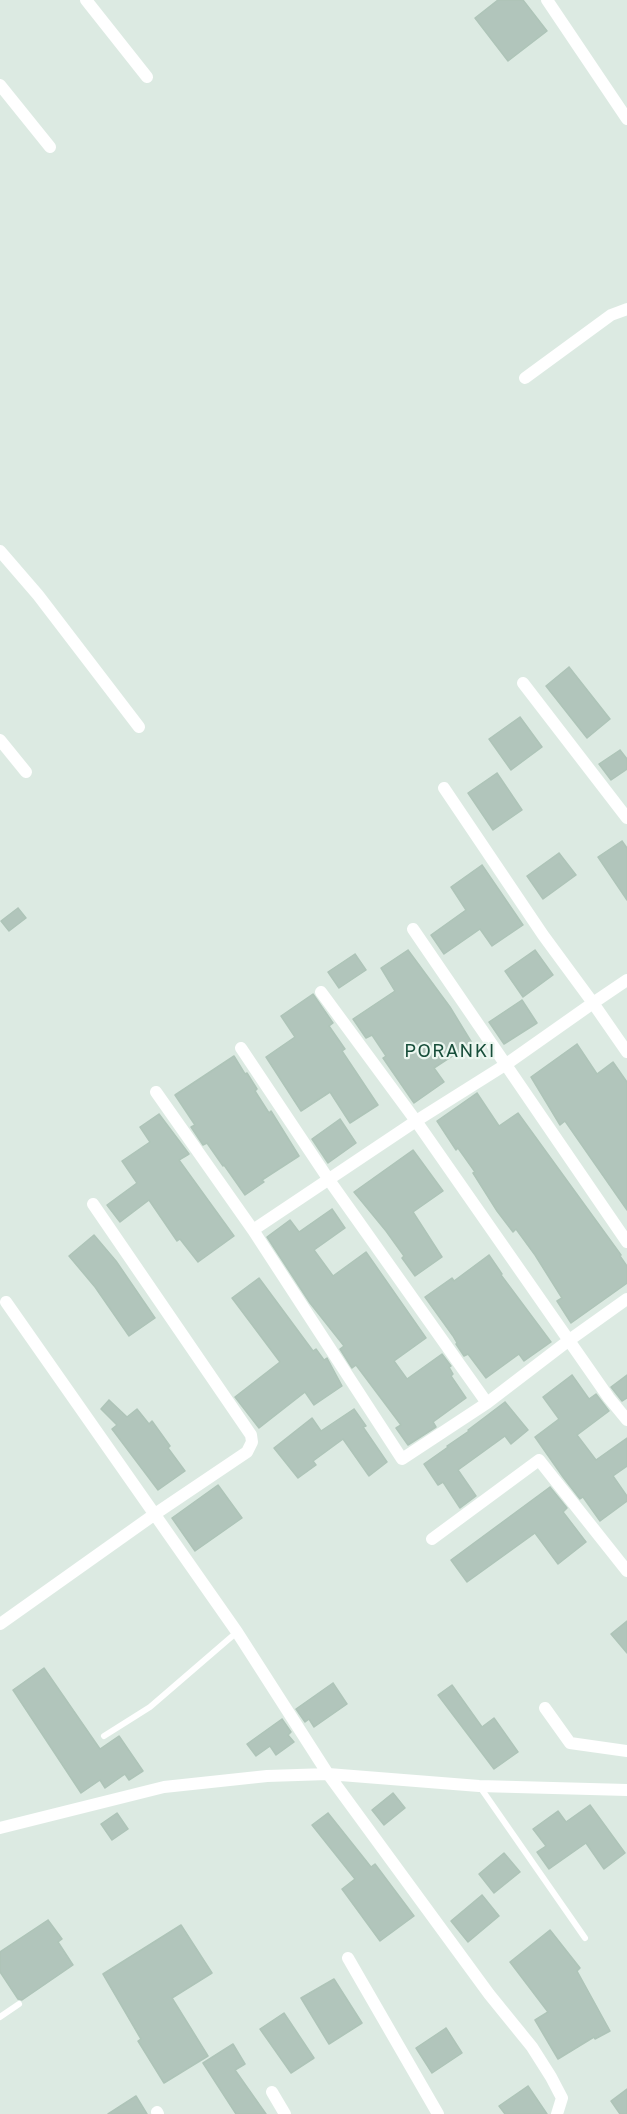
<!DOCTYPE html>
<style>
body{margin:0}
canvas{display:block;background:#dceae2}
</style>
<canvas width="627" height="2114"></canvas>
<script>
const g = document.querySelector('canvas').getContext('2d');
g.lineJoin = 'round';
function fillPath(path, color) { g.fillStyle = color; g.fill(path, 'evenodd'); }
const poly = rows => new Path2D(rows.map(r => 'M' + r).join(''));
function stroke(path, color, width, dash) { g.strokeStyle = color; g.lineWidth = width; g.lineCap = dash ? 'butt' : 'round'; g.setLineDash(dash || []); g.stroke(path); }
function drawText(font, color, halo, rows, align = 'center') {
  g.font = font + ' "Golos Text",sans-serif'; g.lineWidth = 4.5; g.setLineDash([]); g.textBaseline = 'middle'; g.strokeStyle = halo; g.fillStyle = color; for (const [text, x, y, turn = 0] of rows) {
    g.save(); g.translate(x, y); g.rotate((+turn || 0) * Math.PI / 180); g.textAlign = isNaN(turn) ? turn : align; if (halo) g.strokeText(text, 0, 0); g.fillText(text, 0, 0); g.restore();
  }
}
const building = poly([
 [498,0,523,0,547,31,508,61,475,18,498,0],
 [569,667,610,719,587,738,546,686,569,667],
 [520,717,542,747,511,770,489,739,520,717],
 [620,750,627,759,627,769,611,780,599,764,620,750],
 [497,773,522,810,493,830,468,793,497,773],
 [622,841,627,848,627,900,598,857,622,841],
 [559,853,576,875,543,899,527,876,559,853],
 [482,865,523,925,492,946,480,929,444,954,431,935,466,910,451,887,482,865],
 [18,908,26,918,9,931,1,921,18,908],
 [408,950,450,1007,472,1043,434,1068,444,1082,414,1103,383,1058,386,1056,372,1035,366,1038,353,1019,395,991,381,968,408,950],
 [535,950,553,975,523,997,505,971,535,950],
 [355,954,366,970,339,988,328,972,355,954],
 [313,994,333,1023,329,1026,345,1049,342,1051,378,1105,350,1123,330,1092,301,1111,266,1057,295,1037,281,1016,313,994],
 [522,1000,537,1023,504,1044,489,1022,522,1000],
 [577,1044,597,1074,613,1062,627,1082,627,1210,565,1121,560,1125,531,1077,577,1044],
 [234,1056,245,1074,247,1073,257,1089,255,1091,269,1113,271,1111,299,1156,262,1180,264,1182,245,1195,224,1165,223,1166,207,1143,203,1145,191,1127,195,1125,175,1095,234,1056],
 [477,1093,499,1126,518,1113,621,1255,620,1256,627,1266,627,1283,571,1323,557,1301,562,1298,535,1255,516,1229,513,1232,497,1211,473,1173,475,1172,458,1148,456,1150,437,1121,477,1093],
 [159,1114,189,1154,179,1160,234,1236,198,1262,180,1239,177,1241,149,1200,120,1222,107,1205,137,1183,122,1161,150,1142,140,1127,159,1114],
 [340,1119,356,1143,328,1163,312,1139,340,1119],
 [413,1150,443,1191,413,1212,442,1257,415,1276,402,1258,404,1256,386,1231,354,1192,413,1150],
 [332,1209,345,1228,314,1250,333,1276,366,1252,426,1338,394,1361,407,1379,442,1354,451,1366,449,1367,453,1374,451,1376,466,1398,433,1422,436,1427,408,1445,396,1428,401,1425,356,1365,352,1368,340,1349,344,1346,310,1303,267,1237,290,1220,299,1232,332,1209],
 [94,1235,116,1261,155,1318,129,1336,95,1287,69,1256,94,1235],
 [489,1255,502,1274,501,1275,551,1342,524,1361,519,1354,486,1378,468,1354,464,1356,456,1344,457,1343,453,1336,425,1297,452,1278,454,1281,489,1255],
 [259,1278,313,1351,316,1349,324,1360,327,1358,342,1386,314,1405,305,1392,259,1428,235,1397,280,1362,232,1298,259,1278],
 [572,1375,589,1399,596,1394,609,1411,577,1435,596,1460,627,1438,627,1466,613,1476,627,1496,627,1501,600,1521,583,1497,580,1499,563,1477,535,1437,559,1419,543,1397,572,1375],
 [627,1375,627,1398,622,1401,611,1387,627,1375],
 [109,1400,127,1417,137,1409,149,1424,152,1421,170,1446,168,1448,185,1471,158,1490,112,1429,117,1425,101,1409,109,1400],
 [505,1402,528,1430,511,1444,505,1436,458,1470,476,1496,460,1508,443,1482,438,1485,424,1464,448,1447,447,1446,469,1431,468,1430,505,1402],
 [354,1409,366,1426,363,1427,387,1462,369,1476,343,1439,313,1461,316,1465,298,1478,274,1448,312,1418,321,1431,354,1409],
 [218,1485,242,1518,195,1551,172,1518,218,1485],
 [550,1487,567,1508,563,1512,586,1542,558,1564,535,1533,467,1582,451,1560,550,1487],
 [627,1621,627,1653,611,1634,627,1621],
 [44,1668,100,1749,119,1736,143,1771,129,1780,125,1774,105,1788,100,1780,81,1793,13,1690,44,1668],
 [333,1683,347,1704,314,1727,309,1719,305,1722,296,1709,333,1683],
 [452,1685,482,1727,494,1718,518,1752,494,1769,438,1695,452,1685],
 [282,1719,291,1732,288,1735,294,1742,276,1755,270,1746,256,1756,247,1744,282,1719],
 [393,1793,405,1808,384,1825,372,1810,393,1793],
 [590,1805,625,1853,604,1869,586,1843,549,1869,537,1852,546,1846,533,1829,558,1811,566,1822,590,1805],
 [117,1813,128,1829,112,1840,101,1824,117,1813],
 [328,1813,371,1867,375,1864,414,1916,380,1941,342,1889,355,1879,312,1825,328,1813],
 [504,1853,520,1872,494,1893,479,1874,504,1853],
 [482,1895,499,1916,468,1942,451,1921,482,1895],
 [48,1920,62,1939,58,1942,73,1965,22,2000,18,1999,0,1972,0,1952,48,1920],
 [181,1925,212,1973,172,1998,208,2056,164,2083,138,2041,141,2039,103,1974,181,1925],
 [550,1930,580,1968,577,1971,610,2031,595,2039,594,2037,558,2059,535,2020,548,2012,510,1962,550,1930],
 [334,1979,362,2023,329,2044,301,1998,334,1979],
 [284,2013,314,2058,291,2073,260,2029,284,2013],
 [446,2028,462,2053,432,2073,416,2048,446,2028],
 [233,2044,245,2064,235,2070,266,2114,236,2114,203,2063,233,2044],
 [528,2086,547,2114,505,2114,499,2106,528,2086],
 [627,2089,627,2114,620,2114,611,2101,627,2089],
 [136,2096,147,2114,108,2114,136,2096]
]);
const service = poly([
 [104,1736,150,1707,237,1632],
 [480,1787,585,1938],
 [0,2017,19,2004]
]);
const minor = poly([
 [86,0,147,77],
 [547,0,627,119],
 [0,85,50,147],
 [525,378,611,315,627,309],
 [0,551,38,595,139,727],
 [523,683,627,818],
 [0,740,26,772],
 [413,929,627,1242],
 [627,980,593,1003,627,1052],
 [321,992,416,1121,609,1398,627,1420],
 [241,1048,329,1180,487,1403],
 [156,1092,253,1230,402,1459,487,1403,568,1341,627,1299],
 [253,1230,416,1121,505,1065,593,1003,543,935,444,788],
 [6,1302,237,1632,328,1774,489,1994,532,2047,551,2077,562,2098,557,2114],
 [432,1539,539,1460,627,1571],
 [0,1624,155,1514,247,1452,252,1442,251,1435,93,1204],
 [545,1708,570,1743,627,1751],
 [0,1828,164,1787,267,1776,328,1774,479,1786,627,1790],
 [348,1958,438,2114],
 [272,2092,285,2114],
 [157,2112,158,2114]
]);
const quarterNames = [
 ["PORANKI",450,1051]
];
fillPath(building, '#b1c5bb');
stroke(building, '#aec4b8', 1.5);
stroke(service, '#fff', 6);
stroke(minor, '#fff', 12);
g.letterSpacing = '1.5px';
drawText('18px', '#174e3a', '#ecf7f0', quarterNames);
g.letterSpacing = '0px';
</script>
